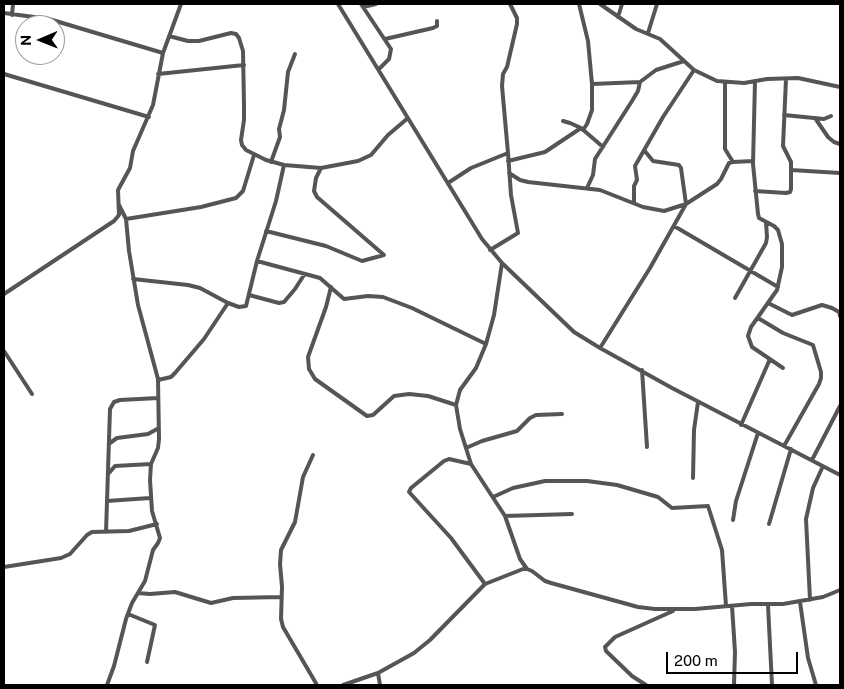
<!DOCTYPE html>
<style>
body{margin:0}
#map{position:relative;width:844px;height:689px;overflow:hidden;background:#fff;font-family:"Public Sans",sans-serif}
canvas{display:block}
.frame{position:absolute;inset:0;border:5px solid #000;pointer-events:none}
.north{position:absolute;left:15px;top:15px;width:50px;height:50px;box-sizing:border-box;background:#fff;border:1px solid #999;border-radius:50%;rotate:269deg;font-size:14px;font-weight:700;line-height:20px;text-align:center;color:#000}
.north::after{content:'';display:block;margin:auto;width:18px;height:22px;background:#000;clip-path:polygon(50% 0,100% 100%,50% 72%,0 100%)}
.scale{position:absolute;left:666px;top:652px;width:132px;height:22px;box-sizing:border-box;border:2px solid #000;border-top:0;padding-left:6px;font-size:15px;line-height:18px;white-space:nowrap;color:#000;-webkit-text-stroke:4px #fff;paint-order:stroke}
</style>
<div id="map">
<canvas width="844" height="689"></canvas>
<div class="frame"></div>
<div class="north">N</div>
<div class="scale">200 m</div>
</div>
<script>
const g = document.querySelector('canvas').getContext('2d');
g.lineJoin = 'round';
const poly = rows => new Path2D(rows.map(r => 'M' + r).join(''));
function stroke(path, color, width, dash) { g.strokeStyle = color; g.lineWidth = width; g.lineCap = dash ? 'butt' : 'round'; g.setLineDash(dash || []); g.stroke(path); }
const street = poly([
 [338,4,482,239,502,263,574,332,600,348,672,388,840,475],
 [361,4,391,49,389,59,379,69],
 [579,4,588,41,592,84,592,110,587,124,583,130],
 [600,4,636,29,660,39,694,70,717,81,744,83,767,79,798,78,840,87],
 [363,7,376,4],
 [4,13,49,19,163,53],
 [12,15,13,4],
 [618,17,622,4],
 [648,33,657,4],
 [169,36,188,41,199,41,231,33,236,34,239,38,243,51,244,105,244,120,241,140,242,145,246,150,266,160,284,165,321,168,358,161,371,155,388,135,408,118],
 [385,39,433,28,437,26,437,21],
 [4,74,149,117],
 [158,74,244,65],
 [755,81,753,164,758,214,759,218,774,226,778,230,782,244,782,267,777,290,751,327,748,336,752,347,783,368],
 [725,82,725,149,733,162],
 [592,84,640,82],
 [784,115,824,119,831,116],
 [815,118,828,137,834,142,840,144],
 [563,121,570,123,581,128,603,147],
 [508,161,545,152,581,128],
 [271,162,280,137,279,129,284,110,288,72,295,54],
 [791,170,840,173],
 [509,173,520,180,528,182,600,190,643,207,664,211,686,204,717,184,721,179,729,163,733,162,753,161],
 [448,183,471,168,508,153,502,86,503,74,507,67,517,24,517,18,510,4],
 [587,188,593,175,595,159,632,101,638,91,640,82,656,70,684,61],
 [755,191,786,193,790,192,791,189,791,162,783,146,786,79],
 [634,203,634,186,637,180,635,166,663,117,694,70],
 [126,219,201,207,236,198,243,191,254,155],
 [674,226,778,287],
 [266,231,326,246,362,261,384,255,317,197,314,191,316,178,321,168],
 [490,250,518,233,511,195,508,153],
 [257,261,320,278,344,299,368,296,383,297,412,308,486,344],
 [502,263,494,315,486,344,476,368,460,390,456,405,460,429,471,464,505,516,520,559,527,569],
 [133,279,188,285,200,288,228,303,239,307,246,306,257,261,276,201,284,165],
 [331,287,326,307,308,357,309,369,315,379,367,416,373,415,394,396,409,394,428,396,456,405],
 [4,294,114,221,119,215,118,190,130,168,133,151,153,105,163,53,181,4],
 [249,295,279,303,284,302,295,289,304,275],
 [735,298,766,243,767,237,766,222],
 [768,303,792,315,822,305,832,308,839,312,840,316],
 [758,318,783,333,813,345,821,372,821,378,819,384,784,446],
 [600,348,650,268,686,204,681,168,679,165,653,161,644,150],
 [4,351,32,394],
 [642,370,647,447],
 [158,380,171,377,175,373,204,339,228,303],
 [741,425,770,359],
 [110,443,117,438,148,434,159,428],
 [466,448,482,441,517,431,530,418,536,415,562,414],
 [313,455,303,477,295,522,281,550,280,564,282,587,281,619,283,627,317,685],
 [812,460,840,406],
 [471,464,449,459,444,461,411,488,409,492,451,538,485,584],
 [109,473,115,466,151,464],
 [693,478,694,430,698,402],
 [493,497,513,488,545,481,587,481,617,485,658,497,672,508,708,506,722,550,726,606],
 [107,501,150,498],
 [505,516,572,514],
 [733,520,736,501,758,433],
 [769,524,791,449],
 [106,532,110,409,114,402,120,400,158,398],
 [4,567,61,558,70,554,87,535,92,532,129,531,157,524],
 [138,593,150,594,175,592,211,603,233,598,282,597],
 [810,600,806,519,813,488,823,466],
 [800,602,808,658,816,685],
 [768,605,772,685],
 [732,606,735,652,734,685],
 [128,614,155,625,147,662],
 [378,673,380,685],
 [107,685,114,666,126,619,132,603,145,581,153,550,158,543,160,538,152,511,150,480,151,464,158,448,159,439,158,379,138,305,129,251,126,219,119,205],
 [343,685,378,673,414,653,430,640,485,584,523,569,527,569,532,571,545,581,551,583,638,607,655,609,695,609,751,604,783,604,823,597,840,590],
 [646,685,632,676,606,651,605,647,615,637,673,611]
]);
stroke(street, '#555', 4);
</script>
